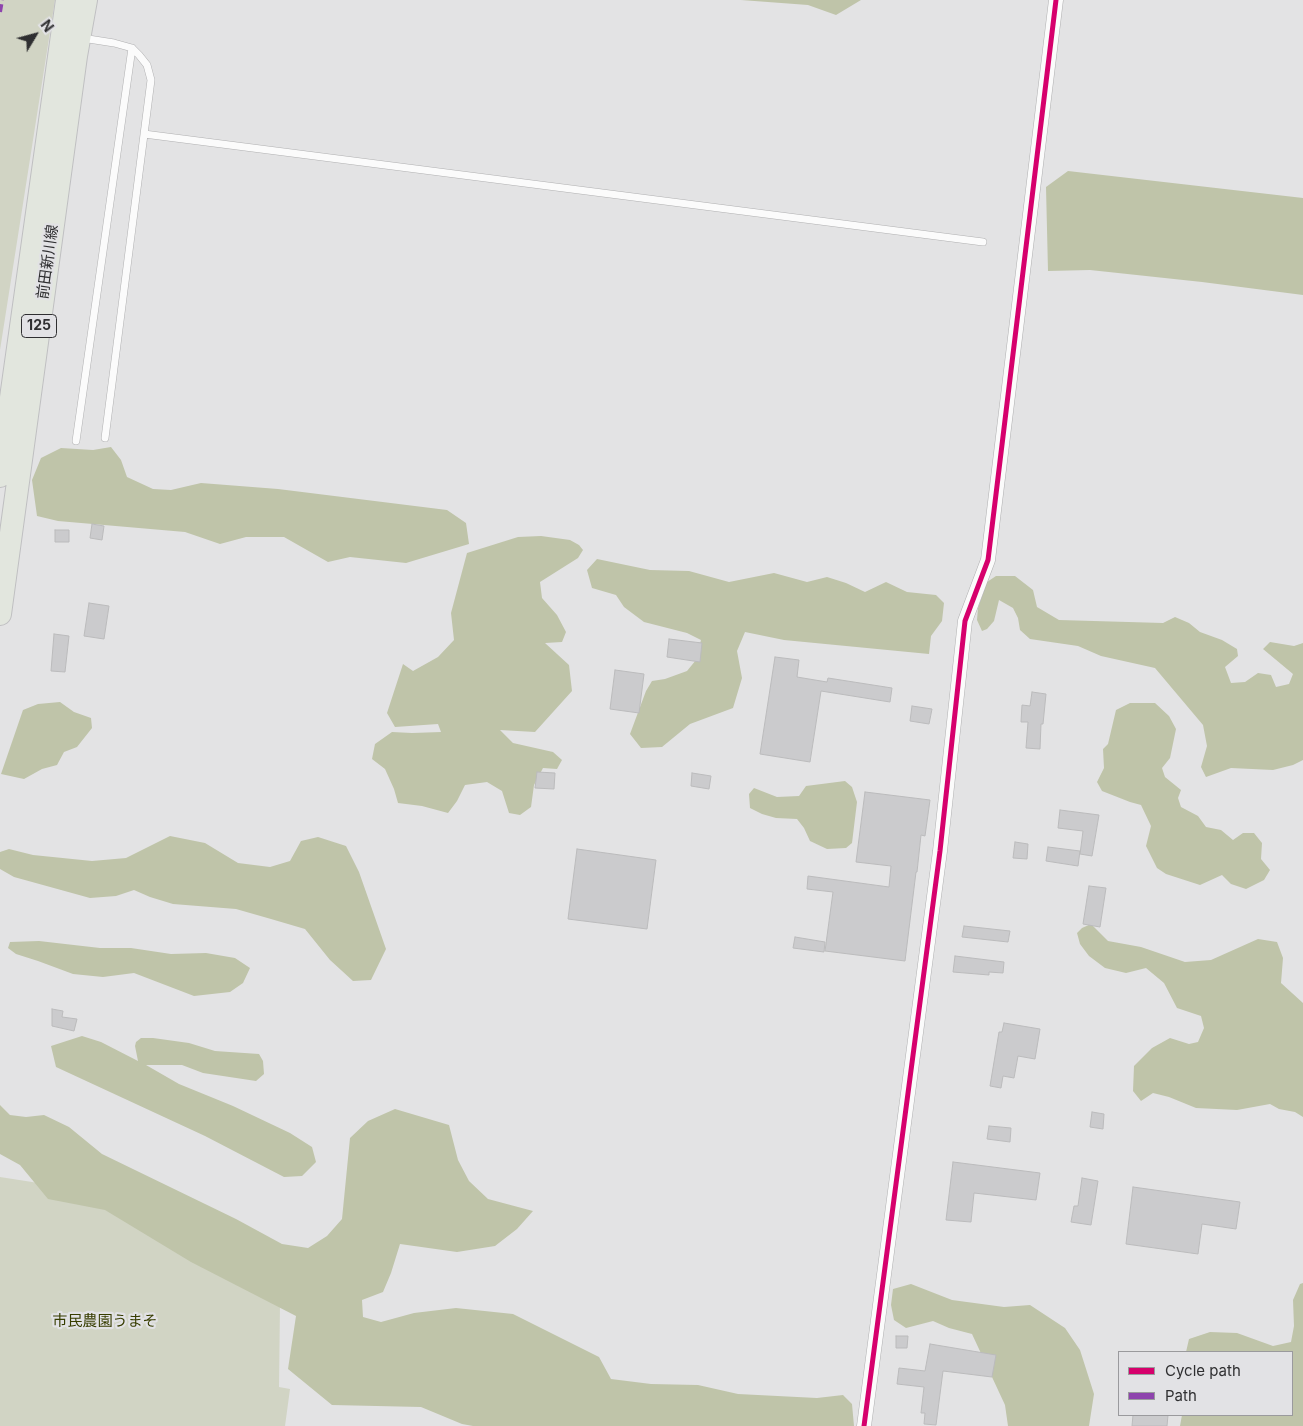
<!DOCTYPE html>
<meta charset="utf-8">
<style>
body{margin:0}
#map{position:relative;width:1303px;height:1426px;overflow:hidden;background:#e3e3e4;font-family:Inter,sans-serif}
canvas{display:block}
.legend{position:absolute;left:1118px;top:1351px;width:175px;height:65px;box-sizing:border-box;background:#e2e2e5;border:1px solid #9a9a9d;margin:0;padding:6px 9px;list-style:none;font-size:15px;color:#2f2f31}
.legend li{display:flex;align-items:center;gap:10px;height:25px}
.legend b{width:25px;border:1px solid #9a9a9d}
.north{position:absolute;left:10px;top:10px;width:50px;height:50px;-webkit-text-stroke:4px #e2e2e5;paint-order:stroke;rotate:53deg;font-size:14px;font-weight:700;line-height:20px;text-align:center;color:#2f2f31}
.north::after{content:'';display:block;margin:auto;width:18px;height:22px;background:#2f2f31;clip-path:polygon(50% 0,100% 100%,50% 72%,0 100%)}
</style>
<div id="map">
<canvas width="1303" height="1426"></canvas>
<ul class="legend">
<li><b style="height:6px;background:#d6006c"></b>Cycle path</li>
<li><b style="height:6px;background:#8e44ad"></b>Path</li>
</ul>
<div class="north">N</div>
</div>
<script>
const g = document.querySelector('canvas').getContext('2d');
g.lineJoin = 'round';
function fillPath(path, color) { g.fillStyle = color; g.fill(path, 'evenodd'); }
const poly = rows => new Path2D(rows.map(r => 'M' + r).join(''));
function stroke(path, color, width, dash) { g.strokeStyle = color; g.lineWidth = width; g.lineCap = dash ? 'butt' : 'round'; g.setLineDash(dash || []); g.stroke(path); }
function drawText(font, color, halo, rows, align = 'center') {
  g.font = font + ' Inter,"Noto Sans JP",sans-serif'; g.lineWidth = 4.5; g.setLineDash([]); g.textBaseline = 'middle'; g.strokeStyle = halo; g.fillStyle = color; for (const [text, x, y, turn = 0] of rows) {
    g.save(); g.translate(x, y); g.rotate((+turn || 0) * Math.PI / 180); g.textAlign = isNaN(turn) ? turn : align; if (halo) g.strokeText(text, 0, 0); g.fillText(text, 0, 0); g.restore();
  }
}
const green = poly([
 [0,0,55,0,0,350],
 [0,1177,64,1187,280,1304,279,1387,290,1389,285,1426,0,1426]
]);
const forest = poly([
 [741,0,861,0,836,15,808,5],
 [1068,171,1303,198,1303,295,1202,282,1090,270,1048,271,1046,187],
 [111,447,121,460,127,477,153,489,171,490,201,483,278,489,447,510,466,523,469,544,406,563,350,557,328,562,284,537,246,537,220,544,185,532,58,521,37,516,32,480,41,458,61,448,93,450],
 [541,536,570,540,579,545,583,550,578,558,540,582,542,598,557,615,566,632,562,642,545,643,569,665,572,691,535,732,500,730,513,743,553,752,562,760,557,769,543,768,534,785,531,807,520,815,509,813,502,791,487,782,465,785,457,801,448,813,422,806,398,803,394,789,385,769,372,759,375,744,392,732,412,733,441,732,438,724,395,727,387,713,403,664,413,671,438,657,454,640,451,613,467,553,518,537],
 [597,559,650,570,689,571,729,582,774,573,807,582,827,577,846,583,865,592,886,582,907,592,936,595,944,603,942,621,931,636,929,654,784,640,745,632,737,651,742,678,733,708,690,724,662,747,641,748,630,734,646,691,652,681,665,679,687,671,696,660,701,640,687,633,644,622,624,607,616,595,592,588,587,570],
 [996,576,1015,576,1033,590,1037,607,1059,620,1163,623,1175,617,1189,623,1200,632,1222,640,1237,649,1238,656,1225,667,1231,683,1245,682,1258,673,1271,675,1276,687,1289,684,1293,674,1263,649,1270,642,1294,646,1303,643,1303,760,1293,765,1273,770,1231,768,1206,777,1201,767,1207,746,1203,725,1155,668,1101,656,1078,646,1030,639,1020,630,1018,618,1013,608,999,600,994,621,987,629,982,631,977,620,978,608,987,582],
 [60,702,74,712,91,718,92,728,77,747,64,752,57,765,42,769,24,779,1,774,23,710,38,704],
 [1130,703,1155,703,1169,716,1176,729,1170,758,1162,768,1165,777,1181,790,1178,798,1181,807,1198,816,1206,827,1221,830,1233,840,1243,833,1254,833,1262,843,1261,859,1270,870,1264,880,1246,889,1231,884,1222,875,1200,885,1166,874,1157,868,1146,846,1151,826,1141,805,1130,802,1102,791,1097,782,1104,768,1103,749,1108,744,1116,710],
 [845,781,852,787,857,802,852,843,846,848,827,849,810,841,804,828,797,819,776,818,762,814,750,808,749,794,754,788,777,797,799,796,806,786],
 [170,836,205,843,238,863,270,867,290,861,301,841,318,837,346,846,359,872,386,949,371,980,353,981,330,960,305,929,271,919,236,909,173,904,150,897,134,890,116,896,90,898,14,877,0,869,0,852,9,849,33,855,92,861,126,858],
 [1091,924,1108,941,1141,947,1185,962,1211,960,1258,939,1277,942,1283,958,1281,983,1303,1003,1303,1117,1295,1112,1279,1109,1270,1104,1237,1110,1196,1108,1169,1097,1153,1093,1141,1101,1133,1091,1134,1066,1152,1048,1170,1038,1189,1044,1198,1042,1204,1028,1201,1016,1177,1008,1164,983,1146,968,1126,973,1105,968,1089,956,1080,944,1077,933,1082,928],
 [39,941,100,948,131,948,171,954,206,953,235,958,250,968,243,983,230,992,194,996,134,973,103,977,73,974,38,961,16,954,8,948,10,942],
 [82,1036,101,1042,138,1061,135,1046,136,1042,141,1038,153,1038,189,1043,215,1051,259,1054,263,1061,264,1074,256,1081,203,1073,182,1065,146,1065,179,1084,233,1106,290,1133,312,1147,316,1162,302,1176,284,1177,205,1136,56,1067,51,1046],
 [0,1105,10,1115,26,1117,44,1115,69,1127,102,1154,236,1219,282,1244,308,1248,327,1236,342,1219,350,1138,368,1121,395,1109,449,1125,458,1160,469,1181,488,1199,533,1211,517,1229,495,1246,457,1252,400,1244,391,1273,383,1292,362,1300,363,1317,381,1322,414,1313,456,1308,513,1314,599,1357,611,1379,651,1384,698,1385,738,1394,817,1398,843,1395,852,1404,854,1426,473,1426,462,1424,421,1407,332,1405,288,1369,296,1316,191,1262,105,1210,48,1199,20,1165,0,1154],
 [1303,1283,1303,1426,1180,1426,1182,1415,1292,1415,1292,1352,1186,1352,1189,1339,1210,1332,1237,1333,1273,1346,1291,1342,1294,1326,1293,1300,1300,1284],
 [911,1284,952,1300,1004,1307,1030,1305,1065,1328,1080,1350,1094,1394,1089,1426,1008,1426,1005,1405,972,1334,949,1328,933,1321,906,1328,894,1320,891,1305,893,1289]
]);
const building = poly([
 [92,524,104,526,102,540,90,538,92,524],
 [55,530,69,530,69,542,55,542,55,530],
 [89,603,109,606,104,639,84,636,89,603],
 [54,634,69,636,65,672,51,671,54,634],
 [669,639,702,643,700,662,667,657,669,639],
 [775,657,799,660,797,677,827,682,828,678,892,688,890,702,821,691,810,762,760,754,775,657],
 [615,670,644,674,639,713,610,709,615,670],
 [1032,692,1046,694,1043,724,1041,724,1040,749,1026,748,1028,722,1021,722,1022,705,1030,706,1032,692],
 [912,706,932,709,929,724,910,721,912,706],
 [537,772,555,773,554,789,535,788,537,772],
 [692,773,711,776,709,789,691,786,692,773],
 [865,792,930,800,925,836,921,835,917,872,916,872,905,961,825,951,833,892,807,889,808,876,889,887,891,866,856,862,865,792],
 [1060,810,1099,815,1092,856,1080,854,1083,831,1058,828,1060,810],
 [1015,842,1028,844,1027,859,1013,858,1015,842],
 [1048,847,1080,851,1078,866,1046,861,1048,847],
 [577,849,656,860,647,929,568,919,577,849],
 [1089,886,1106,888,1100,927,1083,924,1089,886],
 [964,926,1010,931,1008,942,962,937,964,926],
 [795,937,825,942,824,952,793,948,795,937],
 [955,956,1004,962,1003,973,989,972,989,975,953,972,955,956],
 [52,1009,63,1011,62,1017,77,1019,74,1031,52,1026,52,1009],
 [1004,1023,1040,1029,1035,1059,1018,1056,1014,1078,1003,1076,1001,1088,990,1086,999,1032,1002,1032,1004,1023],
 [1092,1112,1104,1114,1103,1129,1090,1127,1092,1112],
 [989,1126,1011,1128,1010,1142,987,1139,989,1126],
 [953,1162,1040,1173,1036,1200,974,1193,971,1222,946,1220,953,1162],
 [1082,1178,1098,1181,1091,1225,1071,1222,1074,1206,1078,1206,1082,1178],
 [1133,1187,1240,1202,1236,1229,1202,1224,1198,1254,1126,1244,1133,1187],
 [896,1336,908,1336,907,1348,896,1348,896,1336],
 [930,1344,996,1355,992,1377,943,1371,936,1425,924,1424,925,1413,921,1413,924,1387,897,1384,899,1368,925,1371,930,1344],
 [1133,1415,1168,1415,1167,1426,1132,1426,1133,1415]
]);
const service = poly([
 [82,38,114,43,132,48,139,55,147,65,151,80,105,438],
 [144,134,983,242],
 [76,441,132,48]
]);
const minor = poly([
 [864,1426,940,851,965,621,988,560,1056,0]
]);
const primary = poly([
 [0,476,67,0],
 [0,614,76,56,86,0]
]);
const quiet = poly([
 [0,12,2,0]
]);
const cycleway = poly([
 [864,1426,940,851,965,621,988,560,1056,0]
]);
const shields = [
 [39,326,35]
];
const shieldNames = [
 ["125",39,326]
];
const streetNames = [
 ["前田新川線",48,262,-82]
];
const parkNames = [
 ["市民農園うまそ",105,1321]
];
fillPath(green, '#d1d4c4');
fillPath(forest, '#bfc4a9');
fillPath(building, '#cbcbcd');
stroke(building, '#bbbbbc', 1);
stroke(service, '#b0b0b1', 8);
stroke(minor, '#b0b0b1', 15);
stroke(primary, '#bfbfc1', 24);
stroke(service, '#fbfbfb', 7);
stroke(minor, '#fbfbfb', 14);
stroke(primary, '#e2e6de', 22);
stroke(quiet, '#8e44ad', 4, [8, 4]);
stroke(cycleway, '#d6006c', 5);
for (const [x, y, w] of shields) { const box = new Path2D(); box.roundRect(x - w / 2, y - 11.5, w, 23, 4); g.fillStyle = '#e2e2e5'; g.fill(box); stroke(box, '#2f2f31', 1); }
drawText('bold 14px', '#2f2f31', null, shieldNames);
drawText('15px', '#2f2f31', '#e2e2e5', streetNames);
drawText('15px', '#373d00', '#e2e2e5', parkNames);
</script>
